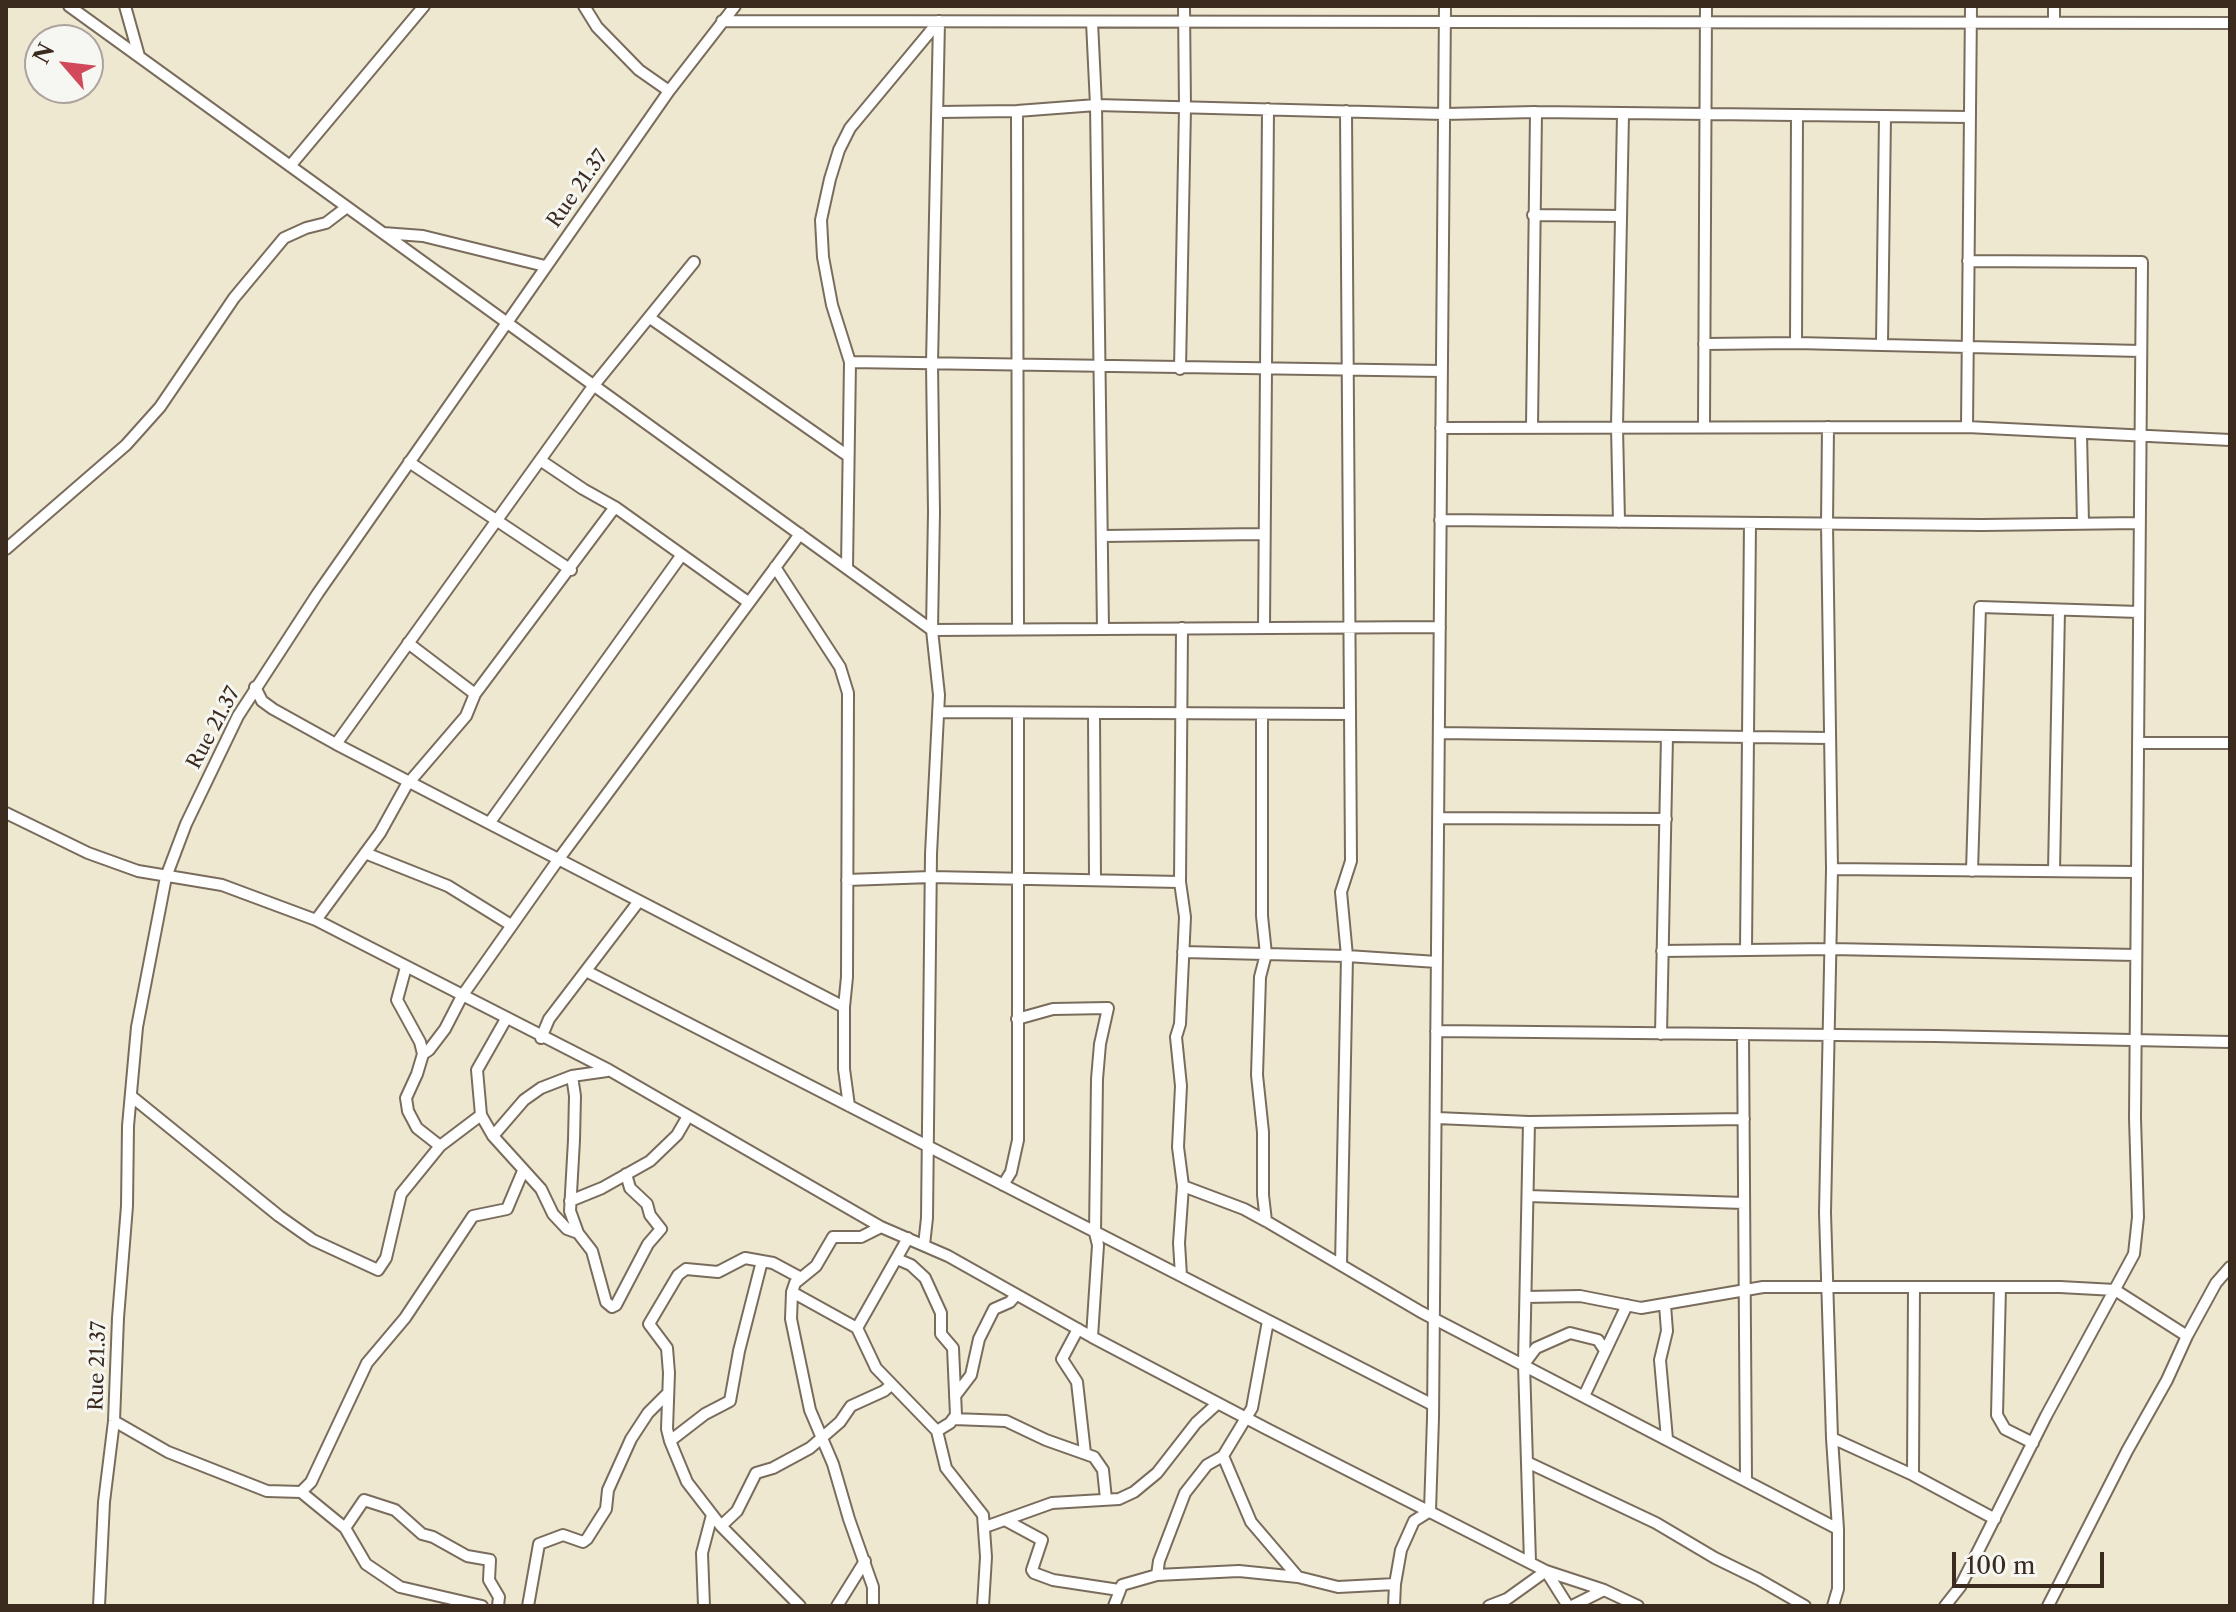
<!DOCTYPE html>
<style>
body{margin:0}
#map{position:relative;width:2236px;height:1612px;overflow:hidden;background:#eee8d0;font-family:"Libre Caslon Text",serif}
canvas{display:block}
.frame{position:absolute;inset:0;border:8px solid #3b2a1e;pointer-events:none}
.north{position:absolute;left:24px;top:24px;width:80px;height:80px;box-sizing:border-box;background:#f6f6f2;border:2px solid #aba49d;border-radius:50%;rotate:298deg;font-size:22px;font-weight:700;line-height:32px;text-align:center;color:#3b2a1e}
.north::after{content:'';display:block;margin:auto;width:28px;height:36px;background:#d1495b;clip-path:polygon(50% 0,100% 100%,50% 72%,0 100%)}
.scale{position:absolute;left:1952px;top:1552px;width:152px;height:36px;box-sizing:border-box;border:4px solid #3b2a1e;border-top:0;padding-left:10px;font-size:24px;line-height:28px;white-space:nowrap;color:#3b2a1e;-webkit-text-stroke:6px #f6f6f2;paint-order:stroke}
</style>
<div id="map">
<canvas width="2236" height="1612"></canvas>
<div class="frame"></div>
<div class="north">N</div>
<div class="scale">100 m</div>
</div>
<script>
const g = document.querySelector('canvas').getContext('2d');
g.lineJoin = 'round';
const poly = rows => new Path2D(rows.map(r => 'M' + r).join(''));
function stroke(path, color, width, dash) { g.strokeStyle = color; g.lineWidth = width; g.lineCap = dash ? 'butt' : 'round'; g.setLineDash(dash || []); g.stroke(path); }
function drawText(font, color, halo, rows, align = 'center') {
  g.font = font + ' "Libre Caslon Text",serif'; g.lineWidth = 6; g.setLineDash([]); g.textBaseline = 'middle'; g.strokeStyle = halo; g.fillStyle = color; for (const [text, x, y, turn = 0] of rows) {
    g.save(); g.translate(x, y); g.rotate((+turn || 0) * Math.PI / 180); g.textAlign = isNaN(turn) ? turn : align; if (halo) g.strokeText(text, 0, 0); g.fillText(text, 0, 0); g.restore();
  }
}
const minor = poly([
 [69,6,932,630,1440,627],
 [125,6,139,56],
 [584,6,597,27,639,70,669,91],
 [722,21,2230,23],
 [1092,22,1096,105,1103,629],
 [2054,23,2054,6],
 [1017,111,1018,629],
 [939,112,1017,111,1096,105,1444,114,1536,112,1969,117],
 [290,166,424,6],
 [1533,215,1621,216],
 [383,233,423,236,545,266],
 [650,318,848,456],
 [1796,343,1797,115],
 [1704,344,1796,343,2141,351],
 [1882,344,1885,116],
 [850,362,1442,371],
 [1180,369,1185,108,1184,6],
 [1532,427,1536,112],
 [1704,427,1706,6],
 [1828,427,1827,524,1832,869,1825,1213,1832,1438,1838,1529,1838,1589,1833,1606],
 [1967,427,1971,6],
 [1441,428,1967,427,2230,440],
 [2081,434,2083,523],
 [540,460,583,489,615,507,748,602],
 [409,462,571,570],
 [1440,520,1982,525,2140,523],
 [1619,522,1617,427,1623,114],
 [1102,536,1263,534],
 [6,549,126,445,160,407,234,298,284,238,306,228,326,223,347,207],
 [775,567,840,667,848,693,847,977,844,1007,844,1069,849,1106],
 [847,568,850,362,832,305,823,257,821,220,830,179,839,150,850,128,939,21],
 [1264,628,1268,109],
 [408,643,475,694],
 [255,687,262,701,273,709,336,744,844,1007],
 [938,712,1350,714],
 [1094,714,1095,880],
 [1262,715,1262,916,1266,954,1260,977,1257,1075,1263,1132,1263,1195,1266,1221],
 [1439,733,1829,738],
 [2138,743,2230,743],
 [336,744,594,385,694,262],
 [6,813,88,853,138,871,222,885,316,920,609,1070,881,1227,948,1256,1092,1337,1267,1429,1546,1571,1604,1590],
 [1439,818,1666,819],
 [490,822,681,556],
 [365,853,448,886,511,925],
 [1832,869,2137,872],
 [1972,871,1980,607,2139,612],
 [2054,871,2059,610],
 [847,880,931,877,1180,882],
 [316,920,380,833,406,786,466,716,475,694,615,507],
 [1746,949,1750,523],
 [1662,951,1831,949,2136,955],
 [1183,952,1347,956,1437,962],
 [406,967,397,1000,420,1042,423,1054,417,1074,406,1098,408,1111,417,1128,440,1146],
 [586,971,1433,1405],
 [506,1019,477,1070,481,1115,493,1136,541,1189,553,1214,567,1229,578,1233],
 [1017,1019,1053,1009,1108,1008,1100,1044,1097,1079,1095,1233,1098,1245,1092,1337],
 [1436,1031,1936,1036,2230,1042],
 [1661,1034,1667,736],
 [1743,1035,1746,1481],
 [541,1038,549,1019,639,901],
 [423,1054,429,1050,445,1029,462,996,558,860,800,534],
 [572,1076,575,1096,574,1140,570,1211,578,1233,592,1251,606,1302,612,1307,616,1305,648,1244,661,1229,650,1215,647,1204,630,1188,626,1174],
 [131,1096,279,1216,313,1240,378,1270,386,1258,401,1194,440,1146,481,1115],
 [1437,1118,1529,1122,1744,1119],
 [1529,1122,1524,1364,1530,1562],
 [493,1136,524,1100,541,1088,572,1076,607,1071],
 [1003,1185,1011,1172,1018,1140,1018,714],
 [1183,1186,1244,1209,1266,1221,1421,1312,1838,1529],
 [1528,1196,1744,1203],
 [570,1201,602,1188,650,1161,677,1135,688,1116],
 [924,1245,927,1218,931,854,939,695,932,630,934,512,932,364,939,21],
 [897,1259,911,1265,925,1278,941,1313,941,1334,953,1348,956,1415,950,1423,937,1431],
 [1341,1265,1347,956,1341,892,1351,861,1346,111],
 [1181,1276,1179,1243,1183,1186,1178,1147,1181,1086,1176,1037,1180,1024,1185,917,1180,882,1182,628],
 [2000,1287,1997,1415,2005,1429,2033,1443],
 [792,1292,857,1328,908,1238],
 [1526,1297,1580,1296,1641,1308,1763,1287,2060,1287,2115,1290,2187,1336],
 [1665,1305,1667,1331,1660,1360,1667,1439],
 [857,1328,876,1368,937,1431,946,1468,983,1515,986,1557,983,1606],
 [1078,1329,1062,1359,1077,1382,1085,1453],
 [1524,1364,1536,1348,1570,1333,1598,1340,1604,1349],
 [955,1396,971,1375,979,1339,994,1309,1010,1302,1016,1295],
 [1584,1396,1627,1305],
 [954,1419,1006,1421,1046,1440,1094,1457,1103,1470,1106,1499],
 [114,1421,168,1452,267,1491,301,1492,311,1482,367,1363,405,1318,473,1216,507,1209,523,1171],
 [1832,1438,1913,1475,1995,1519],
 [670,1441,705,1414,730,1401,739,1351,762,1261],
 [1223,1456,1251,1522,1298,1577,1338,1587,1395,1584],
 [1529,1463,1656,1523,1715,1558,1758,1579,1805,1606],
 [1913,1475,1914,1287],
 [301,1492,345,1528,366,1564,400,1587,482,1606],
 [1005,1520,1042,1540,1032,1570,1034,1573,1053,1580,1119,1590],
 [721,1526,737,1511,756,1473,773,1468,810,1448,840,1422,851,1406,884,1391,891,1385],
 [985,1527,1052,1503,1119,1499,1134,1492,1157,1473,1196,1423,1218,1403],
 [345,1528,364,1500,395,1510,422,1534,433,1537,467,1556,490,1560,489,1580,499,1597,498,1606],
 [1546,1571,1568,1606],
 [1157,1575,1159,1561,1185,1493,1207,1465,1223,1456,1252,1408,1268,1321],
 [99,1606,104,1502,114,1421,118,1318,127,1206,128,1126,137,1027,166,877,186,824,238,716,318,593,669,91,735,6],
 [528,1606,539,1544,563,1535,583,1542,587,1539,606,1509,608,1490,631,1439,648,1413,668,1393],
 [704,1606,702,1553,712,1515],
 [800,1606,721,1526,687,1482,670,1441,667,1429,669,1373,667,1348,649,1324,678,1275,686,1269,718,1272,745,1258,773,1263,801,1278],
 [837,1606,865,1561],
 [873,1606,873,1587,849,1519,833,1464,810,1410,791,1319,792,1292,795,1283,816,1266,833,1237,861,1237,881,1227],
 [1114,1606,1122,1585,1157,1575,1239,1571,1298,1577],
 [1394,1606,1395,1584,1401,1550,1414,1521,1430,1511,1433,1418,1445,6],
 [1489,1606,1507,1599,1546,1571],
 [1572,1606,1604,1590,1638,1606],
 [1945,1606,1960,1587,2046,1416,2134,1254,2138,1217,2135,1118,2142,262,1968,261],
 [2048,1606,2127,1451,2167,1380,2187,1336,2216,1283,2230,1267]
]);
const streetNames = [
 ["Rue 21.37",578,189,-55],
 ["Rue 21.37",214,728,-62],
 ["Rue 21.37",98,1366,-88]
];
stroke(minor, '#7a6c5c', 14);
stroke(minor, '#fff', 10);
drawText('20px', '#3b2a1e', '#f6f6f2', streetNames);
</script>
